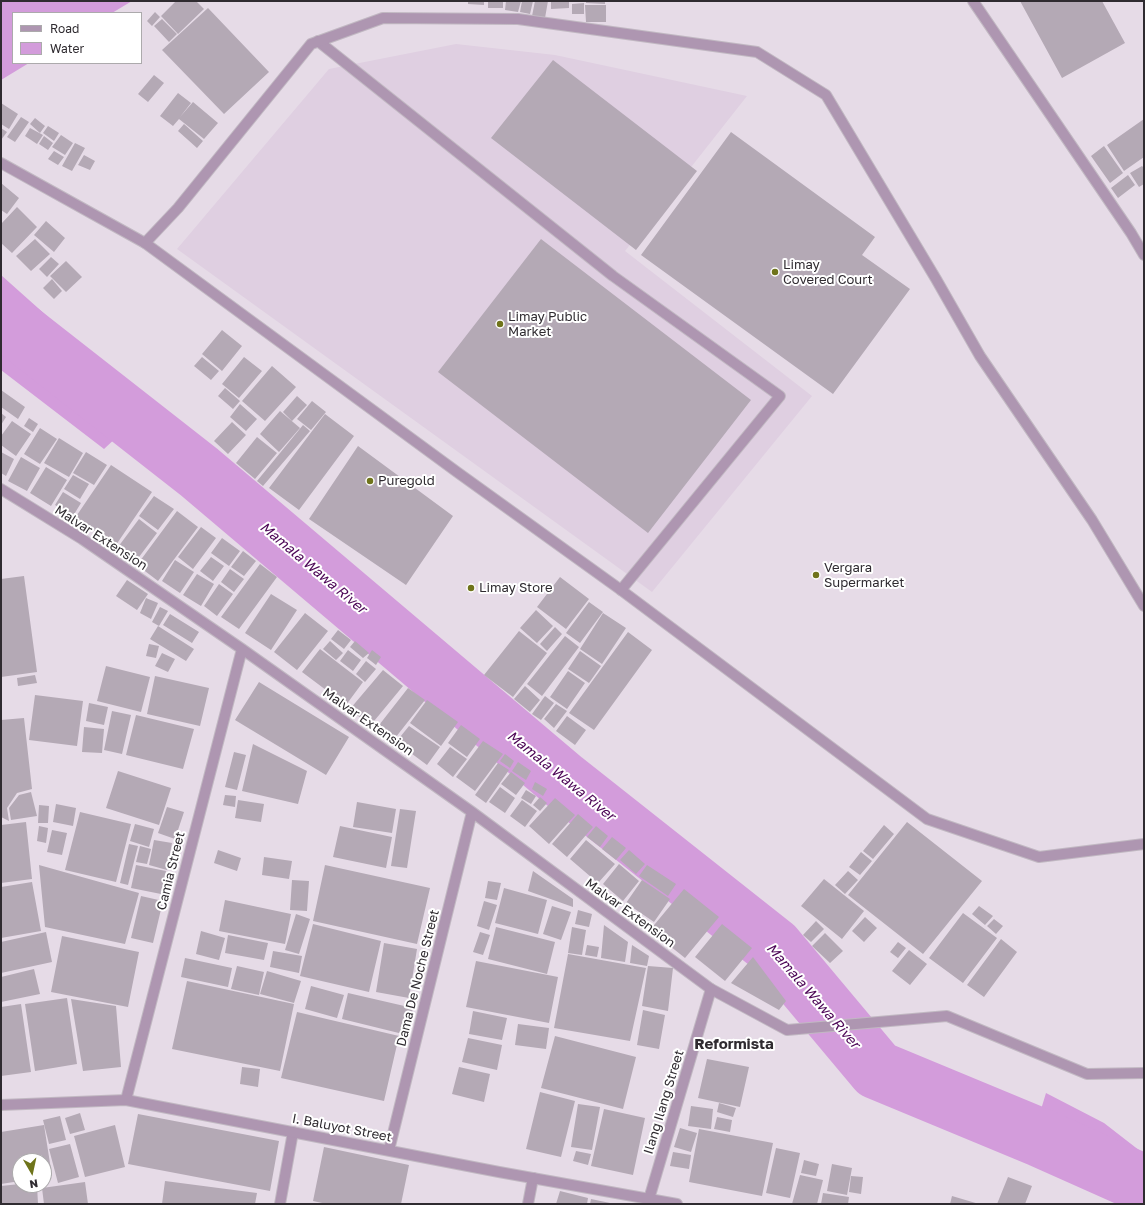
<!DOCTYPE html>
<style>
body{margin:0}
#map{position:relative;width:1145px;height:1205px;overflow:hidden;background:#e6dbe7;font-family:"Golos Text",sans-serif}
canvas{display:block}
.frame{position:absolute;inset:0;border:2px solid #2f2b30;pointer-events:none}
.legend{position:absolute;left:12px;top:12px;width:130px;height:52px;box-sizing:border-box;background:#fff;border:1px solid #acaaac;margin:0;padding:5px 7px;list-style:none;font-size:12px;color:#2f2b30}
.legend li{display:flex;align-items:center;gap:8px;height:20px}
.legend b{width:20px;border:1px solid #acaaac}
.north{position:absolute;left:12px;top:1153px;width:40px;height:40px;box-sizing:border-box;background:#fff;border:1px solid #acaaac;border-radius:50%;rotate:171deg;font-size:11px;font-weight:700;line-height:16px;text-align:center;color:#2f2b30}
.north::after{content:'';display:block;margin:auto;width:14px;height:18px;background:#6f741b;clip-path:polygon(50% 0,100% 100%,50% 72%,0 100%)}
</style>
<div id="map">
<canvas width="1145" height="1205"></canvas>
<div class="frame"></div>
<ul class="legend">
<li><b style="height:5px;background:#ae96b1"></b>Road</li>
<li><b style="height:11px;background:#d39cdb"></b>Water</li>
</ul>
<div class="north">N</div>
</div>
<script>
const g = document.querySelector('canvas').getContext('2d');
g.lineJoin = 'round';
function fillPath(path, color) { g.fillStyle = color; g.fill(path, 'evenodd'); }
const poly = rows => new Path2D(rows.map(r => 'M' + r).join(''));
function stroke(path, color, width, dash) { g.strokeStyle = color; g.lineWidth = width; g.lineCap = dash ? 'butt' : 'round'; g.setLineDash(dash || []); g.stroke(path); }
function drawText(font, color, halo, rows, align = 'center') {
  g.font = font + ' "Golos Text",sans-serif'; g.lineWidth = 4; g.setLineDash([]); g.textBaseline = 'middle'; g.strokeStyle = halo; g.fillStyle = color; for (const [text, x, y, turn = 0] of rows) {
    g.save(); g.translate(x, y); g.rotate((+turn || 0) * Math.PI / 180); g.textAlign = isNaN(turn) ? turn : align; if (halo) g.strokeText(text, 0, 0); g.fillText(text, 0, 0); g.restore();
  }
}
const built = poly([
 [456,44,555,55,747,96,625,251,812,396,652,592,177,249,329,69]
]);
const water = poly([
 [1,1,132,1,112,13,13,13,13,63,29,63,1,80],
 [1,275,149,407,104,449,1,370],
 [1046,1093,1104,1123,1144,1154,1144,1204,1134,1204,1025,1162]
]);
const river = poly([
 [1,317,199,472,564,781,774,947,877,1070,1041,1138,1144,1184]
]);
const building = poly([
 [176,1,196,1,204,9,178,34,161,16],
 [468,1,484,1,484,5,468,4],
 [488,1,503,1,503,8,488,8],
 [506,1,521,1,518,12,505,10],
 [522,1,533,1,530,14,520,12],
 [535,1,548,1,545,18,532,16],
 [551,1,569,1,569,8,551,9],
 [586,1,605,1,605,4,586,3],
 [1020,1,1102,1,1125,43,1062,78],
 [584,3,584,14,572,14,572,4],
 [585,5,606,5,606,22,586,22],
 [208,8,269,72,224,114,162,50],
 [155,12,160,17,152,26,147,21],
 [162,19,177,34,169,42,154,26],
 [553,60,697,171,636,250,491,138],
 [154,75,164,83,148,102,138,94],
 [178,93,191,103,180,117,193,102,218,123,204,139,179,119,173,126,160,116],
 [1,103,18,114,9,129,1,124],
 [21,117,29,122,15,142,7,137],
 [35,118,45,126,40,133,30,124],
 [1144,119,1144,157,1124,171,1107,145],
 [184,124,203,141,197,148,178,131],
 [48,126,59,133,54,141,43,133],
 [1,128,7,132,1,140],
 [30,128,43,135,37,144,25,136],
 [731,132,875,237,862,255,910,289,833,394,641,255],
 [61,135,73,143,65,155,52,147],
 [44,136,53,143,48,150,39,144],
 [75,143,85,148,72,171,62,166],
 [1104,146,1123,173,1110,183,1091,156],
 [54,151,64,157,58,165,48,159],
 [84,155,95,161,90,170,78,165],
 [1142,166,1144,168,1144,184,1139,187,1130,173],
 [1128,175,1135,185,1118,198,1111,188],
 [1,183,19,198,7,214,1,210],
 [17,207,37,227,12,253,1,243,1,224],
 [46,221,65,238,54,252,34,235],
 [35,239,50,254,31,271,16,256],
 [541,239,751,400,648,533,438,372],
 [51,257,59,264,47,277,39,269],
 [66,261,82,277,66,292,50,276],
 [52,279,62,291,54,299,43,288],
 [222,330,242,346,222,371,202,354],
 [202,357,219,371,211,380,194,366],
 [244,357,262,371,239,398,222,384],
 [272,366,296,387,265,421,242,401],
 [225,388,240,401,233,409,218,396],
 [1,390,25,407,18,419,1,407],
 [297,396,307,405,292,421,283,412],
 [312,401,326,412,311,430,297,419],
 [240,404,257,419,246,431,230,417],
 [280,411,300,428,279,452,260,434],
 [1,413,6,417,1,425],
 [325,414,354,436,299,510,269,488],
 [29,418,38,424,33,432,24,426],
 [12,421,31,434,16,456,1,445,1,436],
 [232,422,246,435,228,454,214,441],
 [303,425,310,431,263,486,257,481],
 [40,428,57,439,40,464,24,454],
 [257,437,277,453,255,479,236,463],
 [59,438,83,453,69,477,44,463],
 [358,446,453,516,406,585,309,519],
 [1,452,14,459,6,476,1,473],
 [86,452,107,465,94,485,73,473],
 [21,457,40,468,27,491,8,481],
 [111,465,152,492,116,545,75,518],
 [46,467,67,480,51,506,30,493],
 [73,475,89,484,80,499,64,489],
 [63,492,81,503,73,516,55,505],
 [154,496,174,509,158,530,139,516],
 [177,511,198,527,158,581,137,565],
 [139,519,157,533,136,561,118,547],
 [201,527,216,538,193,569,178,557],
 [222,538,240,551,229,566,211,553],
 [243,551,256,561,244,576,231,567],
 [211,557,224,566,213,581,200,571],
 [175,560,194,572,180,593,162,581],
 [260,564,277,577,239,629,221,617],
 [230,569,244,579,234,592,221,582],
 [197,574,214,584,201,606,183,595],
 [24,576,37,672,1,677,1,579],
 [560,577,589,599,566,629,537,607],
 [127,580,148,594,137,610,116,596],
 [219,584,233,594,217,616,204,606],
 [271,594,297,610,271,650,245,633],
 [146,598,158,603,151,619,140,613],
 [589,602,603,612,580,643,566,633],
 [160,607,168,611,159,626,152,622],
 [536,610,553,626,537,643,520,628],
 [305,613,328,631,297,670,274,652],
 [603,613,626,628,602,664,580,649],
 [170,614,199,632,192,643,163,625],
 [158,626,194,649,186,661,150,639],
 [555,627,562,634,547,651,540,644],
 [338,630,351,640,344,649,331,639],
 [519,631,547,653,513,697,484,675],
 [628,632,652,650,594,730,569,713],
 [565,636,579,647,542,696,527,684],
 [330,641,343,653,336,660,323,649],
 [355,641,369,653,363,658,350,647],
 [149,644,159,646,156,658,146,656],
 [320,649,363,682,346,705,302,672],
 [348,650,361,660,353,671,340,661],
 [372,650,381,657,376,665,367,658],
 [580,651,601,666,589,683,568,669],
 [162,653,175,659,168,672,155,666],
 [366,661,376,669,365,682,356,674],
 [106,666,150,677,141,712,97,701],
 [383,670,403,686,370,726,350,709],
 [568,671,585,683,567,709,550,697],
 [35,675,37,683,18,686,17,678],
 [155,676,209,688,200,726,147,714],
 [259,682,349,737,326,775,235,720],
 [525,686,540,700,530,712,514,699],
 [408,688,425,700,392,742,376,729],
 [35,695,83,701,77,746,29,740],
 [545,696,554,703,541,720,532,714],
 [427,700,458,722,441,746,410,723],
 [89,703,108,707,104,725,86,721],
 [556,704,567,711,554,728,544,719],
 [112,711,131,715,122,754,104,750],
 [136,715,194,729,183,769,126,755],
 [567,716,586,730,575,745,556,731],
 [24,718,32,789,17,793,7,808,9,821,1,817,1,720],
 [461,725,480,739,467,757,448,743],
 [409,726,440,747,427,765,396,742],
 [84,727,104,729,102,753,82,752],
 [483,741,503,754,475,791,456,777],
 [253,744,307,771,298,804,242,791],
 [450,747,467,759,453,777,437,764],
 [234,752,246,755,237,790,225,787],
 [505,754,514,761,510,768,500,761],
 [518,762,531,771,526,780,512,771],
 [498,763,509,770,486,803,475,795],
 [118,771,171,788,159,825,106,808],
 [511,772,525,783,516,795,501,784],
 [535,782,547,789,543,796,532,789],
 [500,787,515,798,505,813,489,802],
 [526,790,536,796,531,804,521,798],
 [31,792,37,816,11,820,9,808,19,795],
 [225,795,236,796,235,807,223,805],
 [540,797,547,803,540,811,533,805],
 [555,798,575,815,549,844,529,826],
 [238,800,264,804,261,822,235,818],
 [522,800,537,811,525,827,510,816],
 [357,802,396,809,392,833,353,827],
 [56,804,76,808,73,826,53,822],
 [39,805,49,806,48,823,38,823],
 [167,807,184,812,175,839,158,833],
 [400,809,416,811,407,868,391,866],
 [80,812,131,824,116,882,65,870],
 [578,814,593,827,567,857,552,844],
 [26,822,32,879,1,883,1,825],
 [907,822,982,881,923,954,848,895],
 [135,824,154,829,149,847,130,841],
 [884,825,894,834,873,859,863,851],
 [39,826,48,828,46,843,37,841],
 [340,826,392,837,386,868,333,857],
 [596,826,608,836,600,847,587,837],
 [52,830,67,833,62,855,47,852],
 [612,837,626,848,616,860,602,849],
 [154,840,172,843,167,870,149,865],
 [586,840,615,864,598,883,570,859],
 [129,844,138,846,128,885,120,883],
 [140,846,151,849,147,864,136,862],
 [218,850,241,858,237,871,214,863],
 [629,850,645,864,636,874,620,860],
 [861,852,872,861,860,875,849,867],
 [264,857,292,861,289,879,262,875],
 [619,864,639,881,623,901,603,884],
 [39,865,139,893,125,944,45,927],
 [136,865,166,871,161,894,131,888],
 [325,865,430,888,417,944,313,921],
 [647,865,676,884,668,896,639,876],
 [533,871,573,899,573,907,528,891],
 [848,871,858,880,845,894,835,885],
 [824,879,864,911,842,939,801,906],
 [292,880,309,881,307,911,290,910],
 [642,880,670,899,654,922,626,903],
 [488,881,501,883,497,900,485,898],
 [32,882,41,931,1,938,1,887],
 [504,888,547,900,538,934,495,923],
 [684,889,719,917,685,958,650,930],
 [141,896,163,901,153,943,131,938],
 [225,900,291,914,285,944,219,931],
 [484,901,497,905,489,930,477,926],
 [552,906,571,912,561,940,543,934],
 [979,906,993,916,985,925,972,914],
 [578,910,592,914,589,927,575,924],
 [963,913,997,938,963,983,929,958],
 [296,914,310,919,299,954,285,950],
 [865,917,877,928,864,942,852,931],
 [994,919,1003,926,996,934,987,926],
 [816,921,824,929,811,942,803,935],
 [313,924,381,941,369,992,300,976],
 [722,924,752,948,725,981,695,957],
 [604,925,628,942,625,962,601,958],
 [496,927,555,942,547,974,488,959],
 [572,927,586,930,582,955,568,953],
 [201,931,225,938,219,960,196,954],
 [46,932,52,962,1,973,1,942],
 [480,932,490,935,483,955,473,952],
 [825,933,843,951,830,963,812,946],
 [228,935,268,943,264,960,225,953],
 [62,936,139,952,128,1007,51,992],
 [1001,939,1017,952,984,997,967,985],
 [898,942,906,948,898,958,890,952],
 [384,943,417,949,409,998,376,992],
 [587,945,599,947,597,957,585,955],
 [632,945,649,956,647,966,630,963],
 [909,950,927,964,910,985,892,971],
 [273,951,302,956,299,973,270,967],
 [568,954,646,968,630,1041,554,1028],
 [753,957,786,1001,779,1010,731,983],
 [185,958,232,968,228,987,181,977],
 [476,961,558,977,549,1023,466,1007],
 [237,966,264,972,259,995,231,989],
 [648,966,673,968,668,1011,642,1006],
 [34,969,40,994,1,1002,1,977],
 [267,971,301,981,294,1003,260,994],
 [187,981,294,1004,280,1071,172,1049],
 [311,986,344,995,337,1018,305,1009],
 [348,993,413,1008,407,1035,342,1019],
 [67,998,77,1064,35,1071,25,1004],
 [71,999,116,1006,121,1067,83,1071],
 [21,1004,31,1072,1,1076,1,1007],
 [643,1010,665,1015,659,1049,637,1045],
 [473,1011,507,1018,502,1040,469,1034],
 [297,1012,399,1036,384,1101,281,1078],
 [518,1024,549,1028,546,1049,515,1045],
 [555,1036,636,1057,623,1109,541,1088],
 [468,1038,502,1045,497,1070,462,1062],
 [707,1059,749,1067,740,1107,698,1098],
 [242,1067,260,1069,258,1087,240,1084],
 [459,1067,490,1074,484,1102,452,1094],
 [540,1092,575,1101,561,1157,526,1149],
 [719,1103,736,1108,733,1117,717,1112],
 [578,1104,600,1107,592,1150,571,1147],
 [691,1106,713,1109,711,1129,688,1126],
 [604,1109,645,1118,633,1175,591,1166],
 [80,1113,85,1130,70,1134,65,1118],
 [138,1114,279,1141,270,1191,128,1164],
 [60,1116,66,1140,49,1144,43,1120],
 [717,1117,732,1120,730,1132,714,1129],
 [44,1125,52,1176,44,1177,44,1161,20,1161,20,1181,1,1184,1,1132],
 [115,1125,125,1167,85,1177,74,1136],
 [680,1128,697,1133,691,1152,674,1147],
 [699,1129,773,1143,762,1196,689,1182],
 [70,1144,79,1177,58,1183,49,1149],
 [324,1147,409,1165,401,1204,327,1204,313,1201],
 [776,1148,800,1153,790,1198,766,1193],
 [576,1151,591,1154,588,1165,573,1161],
 [673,1152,691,1155,689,1169,670,1166],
 [804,1160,819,1164,816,1176,801,1173],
 [832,1164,852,1168,847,1195,827,1191],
 [800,1175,823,1180,817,1204,792,1204],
 [851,1176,863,1177,861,1194,849,1192],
 [1008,1177,1032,1186,1025,1204,997,1204],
 [165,1181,257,1193,255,1204,162,1204],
 [85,1182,88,1204,44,1204,42,1188],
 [20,1184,20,1185,37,1185,38,1204,1,1204,1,1186],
 [560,1191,588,1198,587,1204,556,1204],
 [823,1193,849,1197,848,1204,821,1204],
 [952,1196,979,1204,950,1204],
 [591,1199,610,1203,610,1204,590,1204]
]);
const service = poly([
 [318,41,613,276,780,396,621,590]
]);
const minor = poly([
 [973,1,1131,233,1144,255],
 [145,243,178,208,311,44,383,18,518,19,757,52,826,95,936,279,980,356,1092,520,1144,606],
 [1,489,82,539,242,649,472,812,711,989],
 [126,1100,242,649],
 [389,1150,472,812],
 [280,1204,293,1132],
 [528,1204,533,1178]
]);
const tertiary = poly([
 [1,163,145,243,457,472,621,590,927,819,1039,857,1144,844],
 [1,1105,126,1100,499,1172,677,1204],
 [649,1199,711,989,787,1030,947,1016,1087,1074,1144,1073]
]);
const markers = [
 [775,272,4,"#6f741b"],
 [500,324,4,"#6f741b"],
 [370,481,4,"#6f741b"],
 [816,575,4,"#6f741b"],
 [471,588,4,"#6f741b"]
];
const poiNames = [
 ["Limay",783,265],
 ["Covered Court",783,280],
 ["Limay Public",508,317],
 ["Market",508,332],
 ["Puregold",378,481],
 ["Vergara",824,568],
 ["Supermarket",824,583],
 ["Limay Store",479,588]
];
const streetNames = [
 ["Malvar Extension",101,538,33],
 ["Malvar Extension",368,722,35],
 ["Camia Street",171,871,-76],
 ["Malvar Extension",630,913,36],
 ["Dama De Noche Street",418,978,-76],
 ["Ilang Ilang Street",664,1102,-73],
 ["I. Baluyot Street",342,1128,11]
];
const waterNames = [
 ["Mamala Wawa River",313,568,40],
 ["Mamala Wawa River",561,776,39],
 ["Mamala Wawa River",813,996,49]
];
const quarterNames = [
 ["Reformista",734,1044]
];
fillPath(built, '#dfcfe1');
fillPath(water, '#d39cdb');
stroke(river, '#d39cdb', 59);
fillPath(building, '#b4a9b5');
stroke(service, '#c1b8c2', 12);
stroke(minor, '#c1b8c2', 12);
stroke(tertiary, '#c1b8c2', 12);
stroke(service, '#ae96b1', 10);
stroke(minor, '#ae96b1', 10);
stroke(tertiary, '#ae96b1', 10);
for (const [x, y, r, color] of markers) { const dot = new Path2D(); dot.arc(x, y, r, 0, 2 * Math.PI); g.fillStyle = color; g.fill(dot); stroke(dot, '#fff', 1.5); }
drawText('13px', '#2f2b30', '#fff', poiNames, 'left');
drawText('13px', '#2f2b30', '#fff', streetNames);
drawText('italic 14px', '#4c0656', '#fff', waterNames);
drawText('bold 15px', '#2f2b30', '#fff', quarterNames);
</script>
